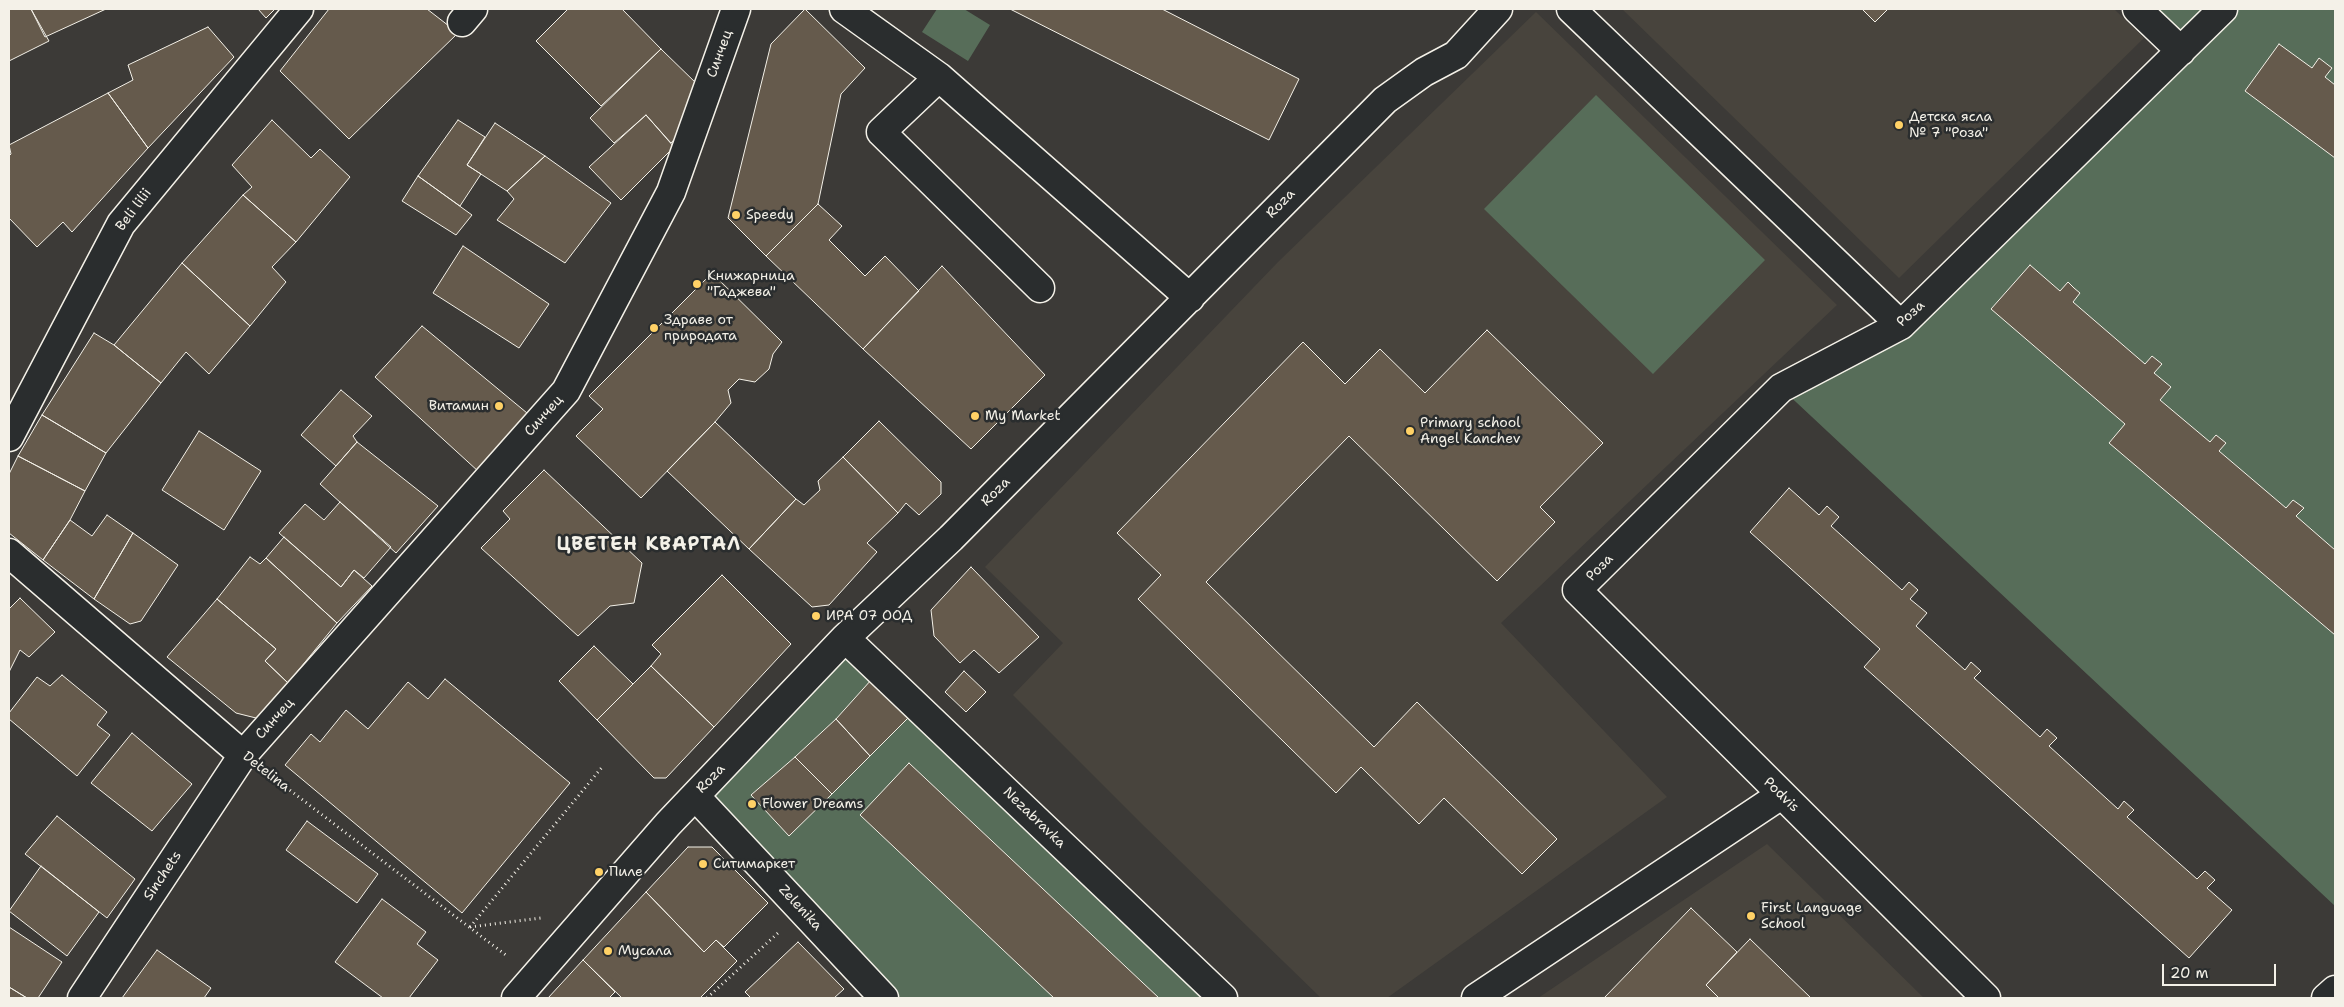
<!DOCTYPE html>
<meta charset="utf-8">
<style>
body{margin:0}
#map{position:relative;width:2344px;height:1007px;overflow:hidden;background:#3c3a37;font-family:"Shantell Sans",sans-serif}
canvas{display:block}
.frame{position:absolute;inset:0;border:10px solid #f4f1e8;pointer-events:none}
.scale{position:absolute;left:2162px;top:964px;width:114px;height:22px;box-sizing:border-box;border:2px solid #f4f1e8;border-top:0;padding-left:6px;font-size:15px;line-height:18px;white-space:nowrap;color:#f4f1e8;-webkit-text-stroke:4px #2a2d2e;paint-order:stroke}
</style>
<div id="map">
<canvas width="2344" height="1007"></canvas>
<div class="frame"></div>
<div class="scale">20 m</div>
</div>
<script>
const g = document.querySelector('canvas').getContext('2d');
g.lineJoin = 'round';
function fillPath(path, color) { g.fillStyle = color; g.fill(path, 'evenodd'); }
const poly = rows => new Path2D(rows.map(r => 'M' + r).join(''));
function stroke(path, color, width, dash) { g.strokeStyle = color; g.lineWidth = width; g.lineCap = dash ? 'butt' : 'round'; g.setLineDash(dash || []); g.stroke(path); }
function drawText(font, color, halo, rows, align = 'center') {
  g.font = font + ' "Shantell Sans",sans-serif'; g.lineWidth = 5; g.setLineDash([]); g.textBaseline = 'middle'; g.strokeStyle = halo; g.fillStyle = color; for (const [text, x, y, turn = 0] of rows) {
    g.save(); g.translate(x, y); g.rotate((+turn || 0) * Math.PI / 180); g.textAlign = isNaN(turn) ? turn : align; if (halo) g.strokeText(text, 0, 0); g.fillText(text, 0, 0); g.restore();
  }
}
const built = poly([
 [1622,9,2114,9,2144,38,1899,278],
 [1536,12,1837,305,1501,623,1667,797,1387,998,1321,998,1145,827,1013,695,1063,643,985,567,1278,262],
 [1767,844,1924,998,1538,998]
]);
const green = poly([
 [937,9,964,9,990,25,968,61,922,32],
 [2158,9,2205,9,2182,32],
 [2223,9,2335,9,2335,906,1781,388,1901,325],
 [1596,95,1765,260,1653,374,1484,209],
 [845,638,1223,998,884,998,695,796]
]);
const building = poly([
 [9,9,31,9,49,41,9,61,9,9],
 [31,9,106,9,45,37,31,9],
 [258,9,275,9,266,18,258,9],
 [329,9,427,9,458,33,349,139,280,71,329,9],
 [568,9,622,9,661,49,601,106,536,41,568,9],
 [805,9,865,68,841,94,818,204,766,256,728,218,771,44,805,9],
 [1010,9,1162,9,1299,79,1269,140,1010,9],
 [1862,9,1888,9,1875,22,1862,9],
 [208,27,234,57,148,148,108,93,133,80,128,65,208,27],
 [2279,44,2312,68,2319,58,2332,68,2325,77,2335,85,2335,158,2245,91,2279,44],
 [661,49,697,84,683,130,671,143,646,115,614,143,590,118,661,49],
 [108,93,148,148,72,232,63,222,37,247,9,218,9,156,11,154,9,145,108,93],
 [646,115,674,147,621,200,589,167,646,115],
 [272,120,311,158,320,149,350,177,296,242,243,195,252,187,232,165,272,120],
 [458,120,485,137,467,165,481,174,460,206,418,176,458,120],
 [495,123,545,156,507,191,467,165,495,123],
 [545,156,611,203,565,263,497,220,514,199,507,191,545,156],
 [418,176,472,215,456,235,402,201,418,176],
 [243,195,296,242,272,267,286,282,250,326,182,263,243,195],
 [818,204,842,226,829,240,865,276,885,256,919,291,863,349,766,256,818,204],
 [463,246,549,304,519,348,433,293,463,246],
 [182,263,250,326,209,374,186,352,161,383,114,345,182,263],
 [2030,265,2060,291,2068,282,2074,288,2080,293,2073,302,2145,364,2152,356,2162,364,2154,373,2171,387,2160,400,2210,442,2216,435,2226,443,2219,451,2286,508,2293,500,2304,508,2296,516,2335,550,2335,635,2109,443,2125,424,1991,309,2030,265],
 [942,266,1045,375,971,449,863,349,942,266],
 [712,273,782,342,773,354,769,369,755,382,739,379,728,390,731,403,715,422,641,498,576,436,603,409,589,396,712,273],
 [422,326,527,413,479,472,375,377,422,326],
 [1487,330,1603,443,1540,507,1555,522,1497,581,1349,436,1206,582,1374,747,1417,702,1557,839,1522,874,1444,798,1419,824,1361,767,1336,793,1138,599,1161,575,1117,533,1303,342,1345,384,1380,349,1425,393,1487,330],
 [94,333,114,345,161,383,106,453,42,415,94,333],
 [341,390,372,416,353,436,357,442,336,466,301,435,341,390],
 [42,415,106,453,85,491,18,456,42,415],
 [879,421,941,482,941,494,919,515,906,503,898,513,843,457,879,421],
 [715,422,796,499,749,549,667,471,715,422],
 [199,431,261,471,224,530,162,490,199,431],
 [357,442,438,506,396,553,320,484,357,442],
 [18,456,85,491,70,520,43,560,9,533,9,474,18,456],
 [843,457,898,513,867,543,877,552,829,605,812,607,749,549,796,499,804,505,820,490,818,481,843,457],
 [544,470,642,563,634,603,610,606,578,636,481,548,510,519,503,511,544,470],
 [1789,488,1819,515,1827,506,1839,517,1831,526,1902,590,1909,582,1918,590,1910,599,1927,613,1916,626,1965,670,1971,662,1981,671,1974,678,2040,737,2047,729,2057,738,2049,746,2118,809,2124,801,2134,810,2127,817,2197,879,2205,871,2215,880,2207,888,2232,910,2189,958,1864,667,1880,649,1750,532,1789,488],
 [340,502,391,547,364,578,354,570,341,587,279,533,305,504,324,520,340,502],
 [107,515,133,533,94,599,43,560,70,520,92,536,107,515],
 [133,533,178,565,141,621,130,624,94,599,133,533],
 [284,537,341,587,354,570,372,586,337,623,266,558,284,537],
 [250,557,260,564,266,558,337,623,288,683,265,661,276,649,217,599,250,557],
 [971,567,1039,637,999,673,974,650,960,663,934,636,931,610,971,567],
 [722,575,791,644,714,727,651,666,661,654,652,645,722,575],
 [20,598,55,632,29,657,20,650,9,672,9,609,20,598],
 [217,599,276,649,265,661,288,683,260,719,236,713,167,657,217,599],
 [594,646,633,684,597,720,559,681,594,646],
 [651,666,714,727,666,778,654,778,597,720,651,666],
 [964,671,986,692,966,712,945,692,964,671],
 [62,675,107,712,97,725,110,735,77,776,9,719,9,713,37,677,50,686,62,675],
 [445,679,570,783,462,913,285,765,311,734,320,742,346,710,368,729,408,682,428,699,445,679],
 [872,679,910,716,870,756,836,719,872,679],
 [836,719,870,756,832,794,795,757,836,719],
 [132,733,192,784,152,831,91,783,132,733],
 [795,757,832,794,789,836,751,795,795,757],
 [909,763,1159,998,1054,998,860,815,909,763],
 [57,816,135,879,107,918,25,854,57,816],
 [307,821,378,874,357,903,286,850,307,821],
 [688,847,712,847,768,903,724,947,716,940,704,952,646,892,688,847],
 [41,866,99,912,67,956,9,911,41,866],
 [646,892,704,952,716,940,737,961,700,998,622,998,583,960,646,892],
 [382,899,426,932,417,944,438,960,409,998,383,998,335,962,382,899],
 [1691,908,1737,952,1706,985,1719,998,1604,998,1691,908],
 [9,927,62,962,38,998,27,998,9,987,9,927],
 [1750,939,1811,998,1719,998,1706,985,1750,939],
 [798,942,844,989,834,998,751,998,745,992,798,942],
 [157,950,211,988,204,998,122,998,157,950],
 [583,960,615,992,609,998,548,998,583,960],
 [9,987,27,998,9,998,9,987]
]);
const path = poly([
 [270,775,507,956],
 [470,927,603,766],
 [470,927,541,918],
 [707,998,778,933]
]);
const minor = poly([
 [844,9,939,77,1190,298],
 [1571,9,1901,325],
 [2137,9,2181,51],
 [462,22,473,9],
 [939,77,881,132,1040,288],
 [9,437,121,224,299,9],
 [9,553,243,755],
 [845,638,1223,998],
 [695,796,884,998],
 [82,998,243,755,566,391,671,192,736,9],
 [516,998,668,824,845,638,951,538,1385,100,1424,72,1456,55,1498,9],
 [1476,998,1781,795],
 [1986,998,1577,590,1781,388,1901,325,2223,9],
 [2326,998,2335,990]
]);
const markers = [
 [1899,125,5,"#ffd166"],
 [736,215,5,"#ffd166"],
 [697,284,5,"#ffd166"],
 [654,328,5,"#ffd166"],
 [499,406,5,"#ffd166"],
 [975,416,5,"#ffd166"],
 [1410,431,5,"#ffd166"],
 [816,616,5,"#ffd166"],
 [752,804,5,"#ffd166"],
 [703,864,5,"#ffd166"],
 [599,872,5,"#ffd166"],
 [1751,916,5,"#ffd166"],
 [608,951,5,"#ffd166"]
];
const streetNames = [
 ["Синчец",720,54,-70],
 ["Roza",1281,204,-46],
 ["Beli lilii",134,210,-53],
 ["Роза",1911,314,-41],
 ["Синчец",544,416,-48],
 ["Roza",996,492,-45],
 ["Роза",1600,568,-45],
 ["Синчец",275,719,-48],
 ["Detelina",266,772,38],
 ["Roza",711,779,-46],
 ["Podvis",1781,795,44],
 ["Nezabravka",1034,818,44],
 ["Sinchets",163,876,-56],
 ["Zelenika",800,908,47]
];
const poiNames = [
 ["Детска ясла",1909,117],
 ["№ 7 \"Роза\"",1909,133],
 ["Speedy",746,215],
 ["Книжарница",707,276],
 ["\"Гаджева\"",707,292],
 ["Здраве от",664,320],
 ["природата",664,336],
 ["Витамин",489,406,"right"],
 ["My Market",985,416],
 ["Primary school",1420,423],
 ["Angel Kanchev",1420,439],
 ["ИРА 07 ООД",826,616],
 ["Flower Dreams",762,804],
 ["Ситимаркет",713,864],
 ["Пиле",609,872],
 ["First Language",1761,908],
 ["School",1761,924],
 ["Мусала",618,951]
];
const districtNames = [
 ["ЦВЕТЕН КВАРТАЛ",649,545]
];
fillPath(built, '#48443d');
fillPath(green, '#576d59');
fillPath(building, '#655a4c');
stroke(building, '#f4f1e8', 1);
stroke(minor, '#f4f1e8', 31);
stroke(path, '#f4f1e8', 3, [1, 4]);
stroke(minor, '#2a2d2e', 28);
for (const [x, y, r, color] of markers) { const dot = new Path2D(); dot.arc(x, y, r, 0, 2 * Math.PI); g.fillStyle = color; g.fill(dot); stroke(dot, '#2a2d2e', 2); }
drawText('14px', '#f4f1e8', '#2a2d2e', streetNames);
drawText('14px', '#f4f1e8', '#2a2d2e', poiNames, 'left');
g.letterSpacing = '1px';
drawText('bold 19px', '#f4f1e8', '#2a2d2e', districtNames);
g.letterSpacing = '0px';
</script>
